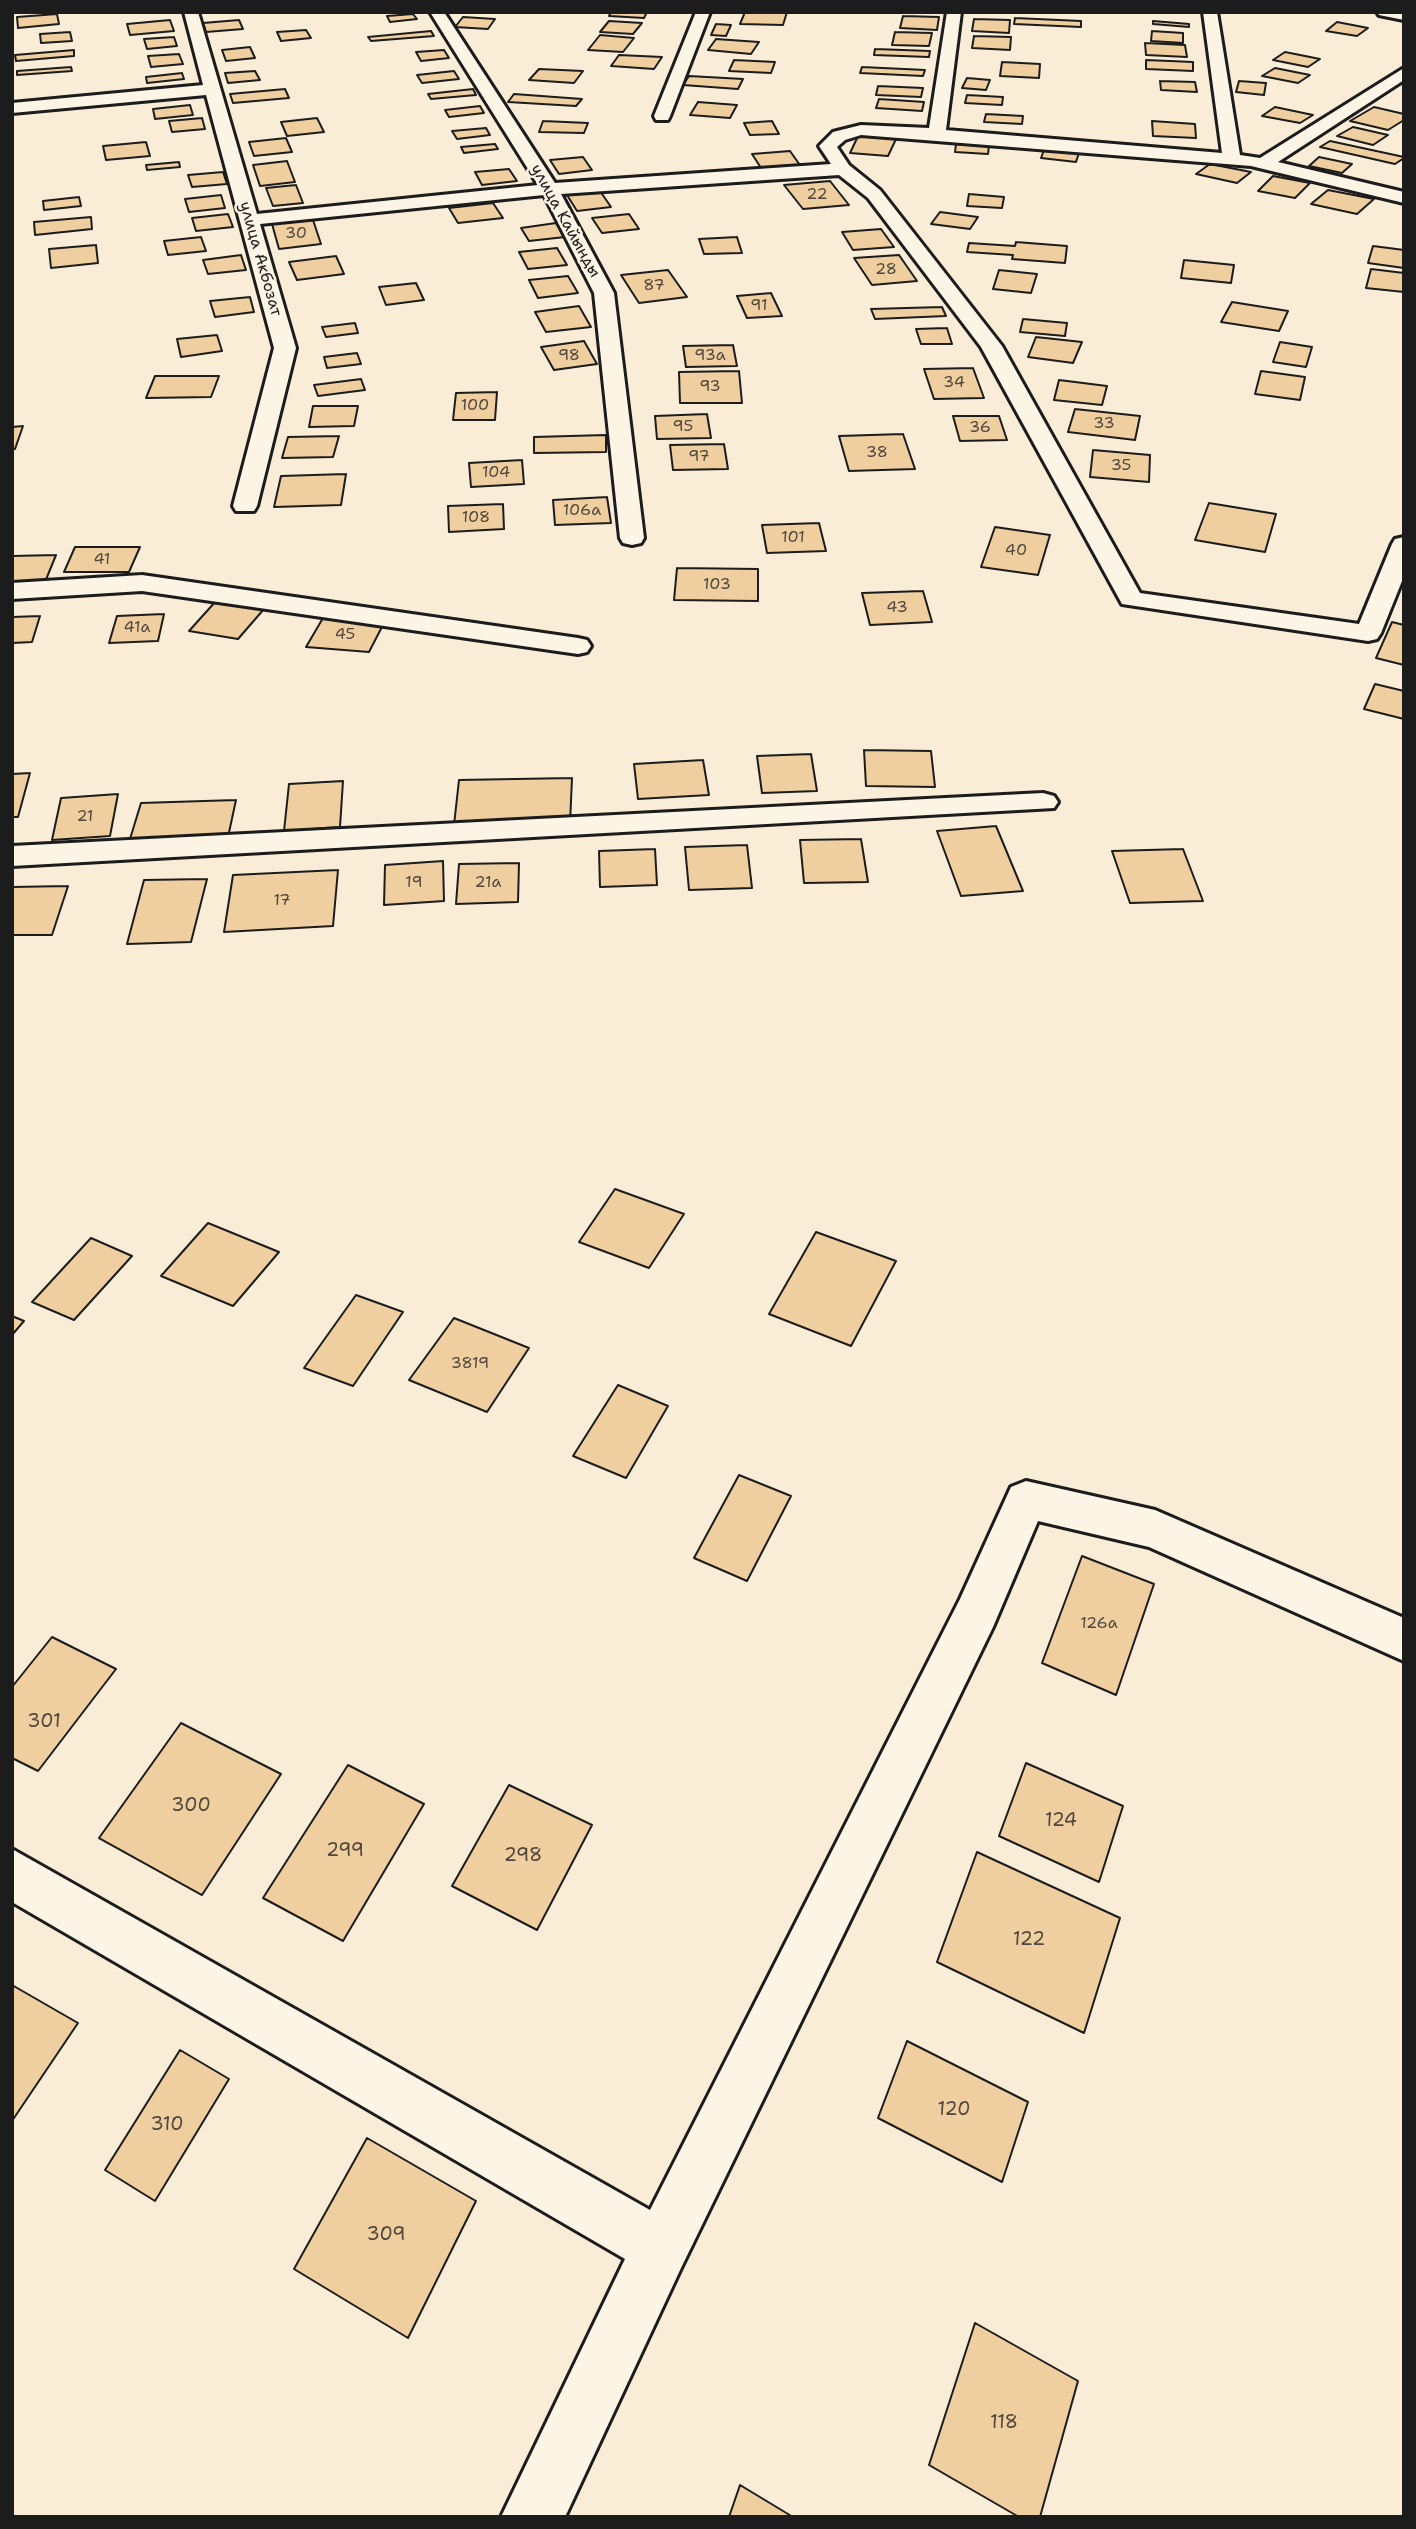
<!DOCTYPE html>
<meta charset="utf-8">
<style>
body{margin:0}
#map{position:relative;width:1416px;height:2529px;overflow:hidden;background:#f9edd7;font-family:"Shantell Sans",sans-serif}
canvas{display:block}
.frame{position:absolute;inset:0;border:14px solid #1c1c1c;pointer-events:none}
</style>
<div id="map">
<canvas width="1416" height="2529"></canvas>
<div class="frame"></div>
</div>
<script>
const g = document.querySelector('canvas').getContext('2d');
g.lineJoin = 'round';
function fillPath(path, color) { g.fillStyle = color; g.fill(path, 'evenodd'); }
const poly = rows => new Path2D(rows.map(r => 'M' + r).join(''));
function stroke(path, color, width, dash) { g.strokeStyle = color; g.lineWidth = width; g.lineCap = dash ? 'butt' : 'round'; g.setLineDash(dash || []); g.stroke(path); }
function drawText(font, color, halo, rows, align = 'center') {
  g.font = font + ' "Shantell Sans",sans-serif'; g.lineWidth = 5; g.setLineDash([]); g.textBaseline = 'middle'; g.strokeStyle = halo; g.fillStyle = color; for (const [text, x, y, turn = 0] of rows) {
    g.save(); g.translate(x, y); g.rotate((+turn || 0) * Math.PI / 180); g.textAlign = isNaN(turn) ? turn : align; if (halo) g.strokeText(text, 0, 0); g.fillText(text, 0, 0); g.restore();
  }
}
const building = poly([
 [611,12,647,12,644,18,609,16,611,12],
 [745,12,787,12,783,25,740,24,745,12],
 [57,14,59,24,18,28,17,17,57,14],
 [413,14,417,19,390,22,387,16,413,14],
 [903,16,939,17,937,30,900,28,903,16],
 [463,17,495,19,488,29,455,27,463,17],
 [1015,18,1081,21,1081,27,1014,24,1015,18],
 [974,19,1010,20,1009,33,972,31,974,19],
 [170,20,174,31,130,35,127,24,170,20],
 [239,20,243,29,206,32,203,23,239,20],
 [609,21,642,23,633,34,600,32,609,21],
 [1153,21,1189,24,1189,27,1153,24,1153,21],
 [1337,22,1368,28,1357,36,1326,31,1337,22],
 [716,24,731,25,726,36,711,35,716,24],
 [306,30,311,38,281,41,277,32,306,30],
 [431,31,434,36,371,41,368,37,431,31],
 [1152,31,1183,33,1183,43,1151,41,1152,31],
 [70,32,72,41,41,43,40,34,70,32],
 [895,32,932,33,929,46,892,45,895,32],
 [600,35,634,38,623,52,588,50,600,35],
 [974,36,1011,37,1010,50,972,48,974,36],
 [174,37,177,46,147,49,144,39,174,37],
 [716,39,759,42,751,54,708,50,716,39],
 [1145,43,1185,45,1187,57,1146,55,1145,43],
 [250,47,255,58,226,61,222,50,250,47],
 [875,49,930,51,929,57,874,55,875,49],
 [74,50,74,56,16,61,15,55,74,50],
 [444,50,449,58,421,61,416,52,444,50],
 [1285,52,1320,59,1308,67,1273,60,1285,52],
 [179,54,183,64,151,67,148,56,179,54],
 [619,55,662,57,654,69,611,66,619,55],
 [734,60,775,62,771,73,729,71,734,60],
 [1146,60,1193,62,1193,71,1146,69,1146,60],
 [1002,62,1040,64,1039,78,1000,76,1002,62],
 [71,67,72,71,17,75,17,71,71,67],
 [862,67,925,70,923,76,860,73,862,67],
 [1275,68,1310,75,1298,83,1262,76,1275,68],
 [539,69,583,71,574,83,529,80,539,69],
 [255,71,260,80,228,83,225,73,255,71],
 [454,71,459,79,422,83,417,75,454,71],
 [182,73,184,79,147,83,146,77,182,73],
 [689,76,743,79,738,89,683,85,689,76],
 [967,78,990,80,986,90,962,88,967,78],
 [1160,81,1195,82,1197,92,1161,90,1160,81],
 [1239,81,1266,83,1264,95,1236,92,1239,81],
 [878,86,923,88,921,97,876,95,878,86],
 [285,89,289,98,233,103,230,94,285,89],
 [473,89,476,95,431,99,428,94,473,89],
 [514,94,582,99,576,106,508,102,514,94],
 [967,95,1003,97,1002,105,965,103,967,95],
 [879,99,924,102,922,111,876,108,879,99],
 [698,102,737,105,730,118,690,115,698,102],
 [190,105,193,115,155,119,153,109,190,105],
 [480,106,484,113,449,117,445,110,480,106],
 [1275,107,1313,115,1300,123,1262,116,1275,107],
 [1374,107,1404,114,1404,120,1388,130,1350,121,1374,107],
 [986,114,1023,116,1022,124,984,122,986,114],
 [202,118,205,129,172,132,169,121,202,118],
 [317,118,324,132,287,136,281,122,317,118],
 [543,121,588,123,584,133,539,132,543,121],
 [772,121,779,134,750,135,744,123,772,121],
 [1152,121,1195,124,1196,138,1153,136,1152,121],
 [1353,127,1388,135,1373,145,1337,136,1353,127],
 [486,128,490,135,457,139,452,131,486,128],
 [859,134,897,137,888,156,850,153,859,134],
 [286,138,292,152,254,156,249,142,286,138],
 [1330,141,1404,157,1404,158,1395,164,1320,147,1330,141],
 [146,142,150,156,106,160,103,146,146,142],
 [495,144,498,149,464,153,461,147,495,144],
 [956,144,989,145,988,154,955,152,956,144],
 [1044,150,1079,153,1076,162,1041,158,1044,150],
 [790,151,802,168,763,171,752,154,790,151],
 [583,157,592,170,559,174,550,160,583,157],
 [1319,157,1352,164,1342,173,1309,166,1319,157],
 [287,161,295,182,260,186,253,165,287,161],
 [179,162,180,167,147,170,146,165,179,162],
 [1210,164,1251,172,1237,183,1196,174,1210,164],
 [509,169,517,181,482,185,475,172,509,169],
 [223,172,227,184,192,187,188,175,223,172],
 [1273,176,1310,183,1295,198,1258,191,1273,176],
 [830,181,849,205,803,209,784,185,830,181],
 [296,185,303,203,273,206,266,188,296,185],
 [1328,190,1374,199,1357,214,1311,204,1328,190],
 [600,191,611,207,577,211,567,195,600,191],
 [969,194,1004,197,1002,208,967,206,969,194],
 [221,195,225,208,189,212,185,199,221,195],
 [79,197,81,206,44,210,43,201,79,197],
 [493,203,503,218,458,223,449,208,493,203],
 [940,212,978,217,970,229,931,224,940,212],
 [228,214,233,227,196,231,192,218,228,214],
 [629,214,639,229,602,233,592,218,629,214],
 [91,217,92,229,35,235,34,222,91,217],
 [313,220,321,244,279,249,272,224,313,220],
 [556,223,565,237,529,241,521,228,556,223],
 [881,229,894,247,853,250,842,232,881,229],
 [201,237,206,251,168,255,164,241,201,237],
 [737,237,742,253,704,254,699,239,737,237],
 [1016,242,1067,246,1065,263,1012,259,1013,255,967,252,969,243,1015,246,1016,242],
 [96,245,98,263,51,268,49,249,96,245],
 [1373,246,1404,250,1404,268,1368,263,1373,246],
 [557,248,567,265,528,269,519,252,557,248],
 [241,255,246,270,208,274,203,260,241,255],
 [899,255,917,281,872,285,854,258,899,255],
 [336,256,344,274,297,280,289,262,336,256],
 [1184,260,1234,265,1231,283,1181,278,1184,260],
 [1371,269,1404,273,1404,292,1366,288,1371,269],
 [668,270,687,297,639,303,621,275,668,270],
 [999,270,1037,274,1031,293,993,289,999,270],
 [568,276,578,293,538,298,529,280,568,276],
 [416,283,424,300,386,305,379,287,416,283],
 [771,293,782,316,747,318,737,296,771,293],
 [250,297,254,312,215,317,210,301,250,297],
 [1232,302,1288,311,1279,331,1221,322,1232,302],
 [579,306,591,327,546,332,535,312,579,306],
 [942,307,946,316,875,319,871,309,942,307],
 [1023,319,1067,323,1065,336,1020,332,1023,319],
 [355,323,358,333,326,337,322,327,355,323],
 [947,328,952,344,921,344,916,329,947,328],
 [217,335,222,351,181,357,177,339,217,335],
 [1036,337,1082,342,1073,363,1028,357,1036,337],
 [584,341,597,364,554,370,541,347,584,341],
 [1280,342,1312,347,1306,367,1273,362,1280,342],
 [733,345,737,366,686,367,683,346,733,345],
 [357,353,361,364,327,368,324,357,357,353],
 [973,368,984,398,934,399,924,369,973,368],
 [739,371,742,403,680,403,679,372,739,371],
 [1261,371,1305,377,1300,400,1255,394,1261,371],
 [155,376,219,376,211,397,146,398,155,376],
 [361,379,365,390,318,396,314,385,361,379],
 [1059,380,1107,386,1102,405,1054,400,1059,380],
 [497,392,495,420,453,420,456,393,497,392],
 [313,406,358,406,354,426,309,427,313,406],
 [1075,409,1140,416,1135,440,1068,432,1075,409],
 [707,414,711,438,657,439,655,416,707,414],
 [953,416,999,416,1007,440,960,441,953,416],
 [23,426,15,449,12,449,12,427,23,426],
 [903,434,915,469,849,471,839,436,903,434],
 [606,435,606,452,534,453,534,437,606,435],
 [339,436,333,457,282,458,288,437,339,436],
 [724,444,728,469,673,470,670,445,724,444],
 [1093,450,1150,455,1149,482,1090,477,1093,450],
 [522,460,524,484,471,487,469,463,522,460],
 [346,474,341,505,274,507,281,476,346,474],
 [607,497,611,523,555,525,553,500,607,497],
 [1209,503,1276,514,1265,552,1195,540,1209,503],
 [503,504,504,529,449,532,448,506,503,504],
 [819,523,826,551,767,553,762,525,819,523],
 [995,527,1050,535,1038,575,981,567,995,527],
 [75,547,140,547,129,572,64,572,75,547],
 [56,555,45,582,12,583,12,556,56,555],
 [677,568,758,569,758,601,674,600,677,568],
 [923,591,932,622,870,625,862,593,923,591],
 [216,601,264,609,238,639,189,631,216,601],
 [164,614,158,641,109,643,117,616,164,614],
 [40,616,32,642,12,643,12,617,40,616],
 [323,618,384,623,369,652,306,647,323,618],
 [1392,622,1404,625,1404,665,1376,658,1392,622],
 [1375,684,1404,691,1404,719,1364,709,1375,684],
 [864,750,931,751,935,787,866,786,864,750],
 [811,754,817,791,762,793,757,756,811,754],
 [703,760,709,795,638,799,634,764,703,760],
 [30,773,18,817,12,817,12,774,30,773],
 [572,778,570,824,454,825,459,780,572,778],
 [343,781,340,827,284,831,289,784,343,781],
 [118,794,110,836,52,840,61,798,118,794],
 [236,800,228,837,130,839,141,803,236,800],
 [996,826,1023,891,961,896,937,831,996,826],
 [861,839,868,882,804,883,800,840,861,839],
 [747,845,752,888,689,890,685,847,747,845],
 [655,849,657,885,600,887,599,851,655,849],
 [1183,849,1203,901,1130,903,1112,851,1183,849],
 [443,861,444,901,384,905,385,865,443,861],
 [519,863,518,902,456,904,459,864,519,863],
 [338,870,333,926,224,932,233,875,338,870],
 [207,879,191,942,127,944,144,880,207,879],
 [68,886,52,935,12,935,12,887,68,886],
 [615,1189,684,1214,649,1268,579,1242,615,1189],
 [208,1223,279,1252,233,1306,161,1276,208,1223],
 [816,1232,896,1261,851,1346,769,1314,816,1232],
 [91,1238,132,1256,74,1320,32,1302,91,1238],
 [356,1295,403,1312,353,1386,304,1368,356,1295],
 [12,1316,24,1321,12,1335,12,1316],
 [454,1318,529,1348,487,1412,409,1380,454,1318],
 [618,1385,668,1406,626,1478,573,1456,618,1385],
 [739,1475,791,1496,747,1581,694,1558,739,1475],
 [1082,1556,1154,1584,1116,1695,1042,1663,1082,1556],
 [52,1637,116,1669,38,1771,12,1758,12,1687,52,1637],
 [181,1723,281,1774,202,1895,99,1838,181,1723],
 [1026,1763,1123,1806,1099,1882,999,1836,1026,1763],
 [348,1765,424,1804,343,1941,263,1898,348,1765],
 [509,1785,592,1825,537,1930,452,1886,509,1785],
 [977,1852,1120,1918,1084,2033,937,1962,977,1852],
 [12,1985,78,2023,12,2121,12,1985],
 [907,2041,1028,2102,1002,2182,878,2118,907,2041],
 [180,2050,229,2079,155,2201,105,2170,180,2050],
 [367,2138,476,2201,408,2338,294,2269,367,2138],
 [975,2323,1078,2381,1040,2517,1019,2517,929,2465,975,2323],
 [740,2485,793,2517,729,2517,740,2485]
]);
const minor = poly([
 [184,12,198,12,257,214,538,185,430,12,444,12,555,183,831,164,819,146,833,132,861,125,929,128,947,12,961,12,946,130,1222,153,1203,12,1217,12,1240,155,1260,158,1404,68,1404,80,1278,162,1404,192,1404,203,1251,166,861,135,845,140,837,147,849,165,880,190,1002,346,1140,593,1359,624,1392,544,1395,539,1404,537,1404,576,1381,633,1377,639,1368,641,1122,604,981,347,868,198,839,175,561,194,614,293,644,538,641,543,632,545,623,543,620,538,594,293,544,195,260,224,296,348,257,506,254,511,236,511,233,506,274,348,206,95,12,113,12,103,203,85,184,12],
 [696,12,710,12,670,116,668,120,656,120,654,116,696,12],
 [1377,12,1404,12,1404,20,1379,15,1377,12],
 [142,575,578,638,587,640,591,646,587,652,578,654,142,591,12,599,12,583,142,575],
 [1043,793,1054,796,1058,802,1054,808,12,866,12,846,1043,793],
 [1026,1481,1155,1510,1404,1618,1404,1661,1149,1547,1038,1521,993,1627,681,2268,565,2517,501,2517,625,2259,12,1902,12,1849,650,2210,960,1599,1011,1487,1026,1481]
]);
const numberNames = [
 ["22",817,195],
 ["30",296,234],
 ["28",886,270],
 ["87",654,286],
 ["91",759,306],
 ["98",569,356],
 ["93а",710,356],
 ["34",954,383],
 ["93",710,387],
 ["100",475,406],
 ["33",1104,424],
 ["95",683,427],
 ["36",980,428],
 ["38",877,453],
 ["97",699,457],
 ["35",1121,466],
 ["104",496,473],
 ["106а",582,511],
 ["108",476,518],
 ["101",793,538],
 ["40",1016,551],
 ["41",102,560],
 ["103",717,585],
 ["43",897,608],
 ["41а",137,628],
 ["45",345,635],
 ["21",85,817],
 ["19",414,883],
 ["21а",488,883],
 ["17",282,901],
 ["3819",470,1364],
 ["126а",1099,1624]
];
const farStreetnames = [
 ["улица Кайынды",565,221,61],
 ["улица Акбозат",260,259,74]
];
const nearNumbernames = [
 ["301",44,1722],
 ["300",191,1806],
 ["124",1061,1821],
 ["299",345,1851],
 ["298",523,1856],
 ["122",1029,1940],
 ["120",954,2110],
 ["310",167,2125],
 ["309",386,2235],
 ["118",1004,2423]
];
fillPath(building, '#efcea0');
stroke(building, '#1c1c1c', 2);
stroke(minor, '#1c1c1c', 6);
fillPath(minor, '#fcf5e5');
drawText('16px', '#51483d', null, numberNames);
drawText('16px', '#1c1c1c', '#fcf5e5', farStreetnames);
drawText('19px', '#51483d', null, nearNumbernames);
</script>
